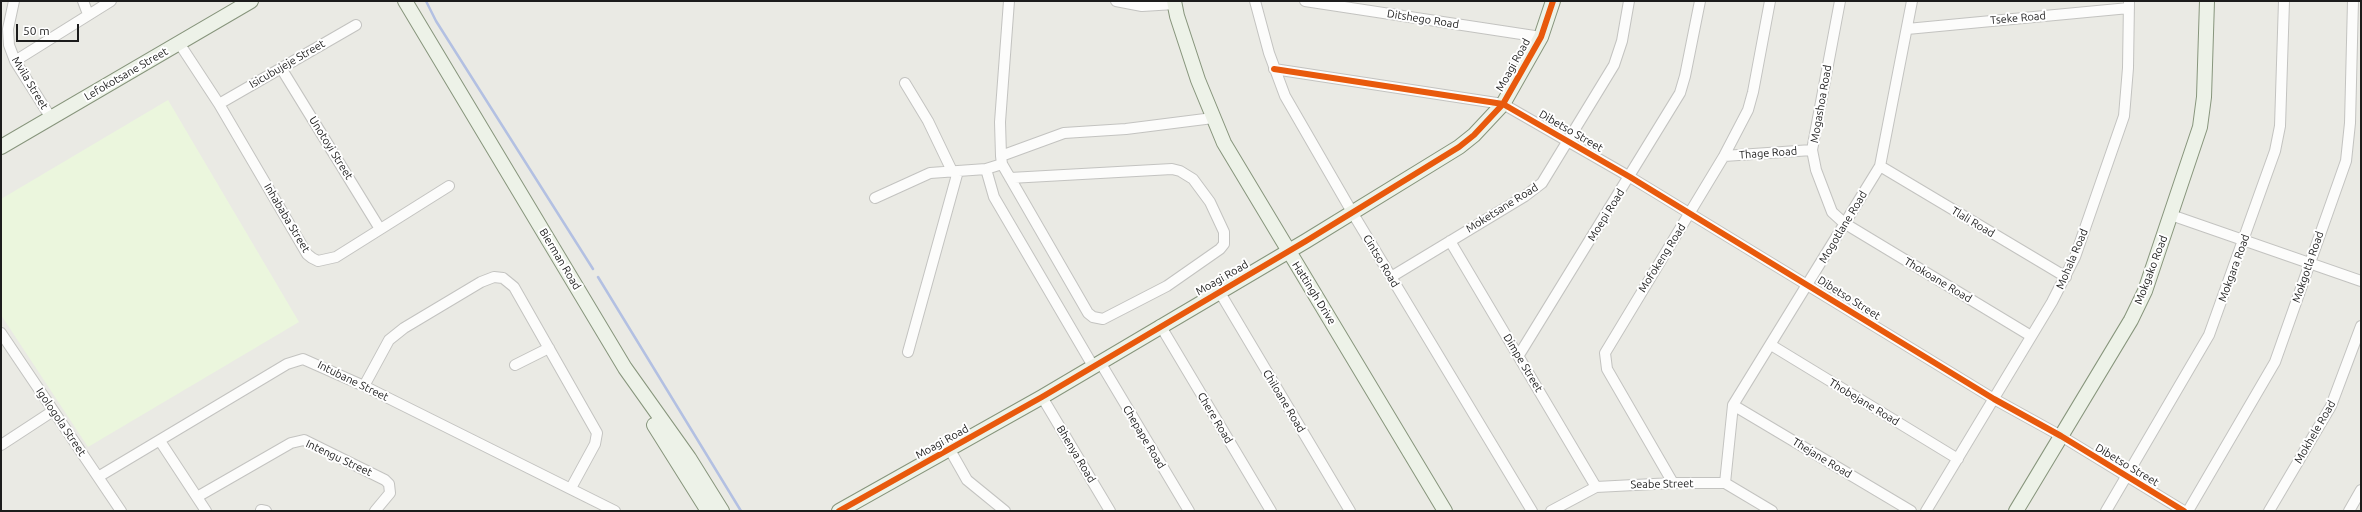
<!DOCTYPE html>
<style>
body{margin:0}
#map{position:relative;width:2362px;height:512px;overflow:hidden;background:#eaeae4;font-family:Ubuntu,sans-serif}
canvas{display:block}
.frame{position:absolute;inset:0;border:2px solid #1c1c1c;pointer-events:none}
.scale{position:absolute;left:16px;top:24px;width:63px;height:18px;box-sizing:border-box;border:2px solid #1c1c1c;border-top:0;padding-left:5px;font-size:12px;line-height:14px;white-space:nowrap;color:#1c1c1c;-webkit-text-stroke:3px #fff;paint-order:stroke}
</style>
<div id="map">
<canvas width="2362" height="512"></canvas>
<div class="frame"></div>
<div class="scale">50 m</div>
</div>
<script>
const g = document.querySelector('canvas').getContext('2d');
g.lineJoin = 'round';
function fillPath(path, color) { g.fillStyle = color; g.fill(path, 'evenodd'); }
const poly = rows => new Path2D(rows.map(r => 'M' + r).join(''));
function stroke(path, color, width, dash) { g.strokeStyle = color; g.lineWidth = width; g.lineCap = dash ? 'butt' : 'round'; g.setLineDash(dash || []); g.stroke(path); }
function drawText(font, color, halo, rows, align = 'center') {
  g.font = font + ' Ubuntu,sans-serif'; g.lineWidth = 4; g.setLineDash([]); g.textBaseline = 'middle'; g.strokeStyle = halo; g.fillStyle = color; for (const [text, x, y, turn = 0] of rows) {
    g.save(); g.translate(x, y); g.rotate((+turn || 0) * Math.PI / 180); g.textAlign = isNaN(turn) ? turn : align; if (halo) g.strokeText(text, 0, 0); g.fillText(text, 0, 0); g.restore();
  }
}
const education = poly([
 [168,100,299,322,88,447,1,315,1,199]
]);
const stream = poly([
 [426,1,436,21,593,269],
 [598,277,741,511]
]);
const street = poly([
 [14,1,8,29,9,45,15,61,51,118],
 [83,1,88,14],
 [1116,1,1142,6,1175,4],
 [1255,1,1269,53,1285,96,1352,212,1532,511],
 [1305,1,1541,37],
 [1840,1,1812,150,1816,170,1832,212,1844,223,2031,336],
 [1907,29,2129,8],
 [179,43,219,104,307,254,312,258,318,261,336,257,449,186],
 [15,61,111,1],
 [281,68,380,229],
 [1274,69,1503,104,1630,177,1994,399,2061,436,2184,511],
 [905,83,928,121,952,171],
 [219,104,356,25],
 [1001,156,1000,122,1009,1],
 [1724,156,1812,150],
 [1880,166,2066,277],
 [986,169,994,197,1093,366],
 [1010,178,1172,169,1180,171,1193,179,1210,202,1224,232,1224,244,1220,249,1167,286,1103,319,1093,317,1088,313,1002,164,1001,156,1064,133,1126,129,1213,118],
 [875,198,930,173,986,169,1002,164],
 [2171,215,2361,281],
 [1450,241,1596,487],
 [1391,277,1525,196,1542,183,1614,65,1622,41,1629,1],
 [1219,291,1350,511],
 [1160,325,1271,511],
 [1,333,121,511],
 [1771,345,1958,459],
 [908,352,958,171],
 [1519,355,1680,93,1685,76,1700,1],
 [1100,362,1189,511],
 [515,365,549,348],
 [364,386,389,340,404,328,481,282,494,277,503,278,514,287,597,433,595,444,571,488],
 [1042,397,1110,511],
 [1733,405,1911,511],
 [160,441,206,511],
 [1,445,53,411],
 [950,450,967,480,1005,511],
 [98,477,287,364,303,359,364,386,615,511],
 [1673,483,1607,369,1605,353,1724,156,1748,110,1753,92,1770,1],
 [1725,483,1733,405,1880,166,1912,1],
 [197,497,291,443,304,440,385,480,389,484,390,493,375,511],
 [261,510,266,511],
 [1551,511,1596,487,1673,483,1725,483,1772,511],
 [1926,511,2052,302,2075,257,2124,116,2128,68,2129,1],
 [2106,511,2209,335,2275,151,2280,126,2284,1],
 [2188,511,2275,362,2346,161,2350,123,2353,1],
 [2269,511,2331,406,2361,326],
 [2349,511,2361,490]
]);
const secondary = poly([
 [405,1,625,368,689,458,722,511],
 [1174,1,1177,16,1198,80,1224,143,1445,511],
 [1,147,251,1],
 [654,425,708,511],
 [839,511,1042,397,1306,241,1459,147,1474,135,1503,104,1541,37,1553,1],
 [2016,511,2131,320,2145,291,2200,127,2204,97,2207,1]
]);
const cycleway = poly([
 [1274,69,1503,104,1630,177,1994,399,2061,436,2184,511],
 [839,511,1042,397,1306,241,1459,147,1474,135,1503,104,1541,37,1553,1]
]);
const streetNames = [
 ["Tseke Road",2018,18,-5],
 ["Ditshego Road",1423,19,9],
 ["Isicubujeje Street",287,64,-30],
 ["Moagi Road",1513,65,-61],
 ["Lefokotsane Street",126,74,-30],
 ["Mvila Street",30,83,59],
 ["Mogashoa Road",1821,104,-80],
 ["Dibetso Street",1571,131,30],
 ["Unotoyi Street",331,148,58],
 ["Thage Road",1768,153,-4],
 ["Moketsane Road",1502,208,-32],
 ["Moepi Road",1606,215,-58],
 ["Inhababa Street",287,218,59],
 ["Tlali Road",1973,222,31],
 ["Mogotlane Road",1843,227,-59],
 ["Mofokeng Road",1662,258,-58],
 ["Bierman Road",560,259,59],
 ["Mohala Road",2072,259,-67],
 ["Cintso Road",1381,261,59],
 ["Mokgotla Road",2308,267,-71],
 ["Mokgara Road",2234,268,-70],
 ["Mokgako Road",2151,270,-69],
 ["Moagi Road",1222,278,-30],
 ["Thokoane Road",1938,280,31],
 ["Hattingh Drive",1314,293,58],
 ["Dibetso Street",1849,298,32],
 ["Dimpe Street",1523,363,59],
 ["Intubane Street",353,381,26],
 ["Chiloane Road",1284,401,59],
 ["Thobejane Road",1864,402,31],
 ["Chere Road",1215,418,59],
 ["Igologola Street",61,422,56],
 ["Mokhele Road",2315,432,-60],
 ["Chepape Road",1144,437,59],
 ["Moagi Road",942,442,-29],
 ["Bhenya Road",1076,454,59],
 ["Intengu Street",339,458,25],
 ["Thejane Road",1822,458,31],
 ["Dibetso Street",2127,465,31],
 ["Seabe Street",1662,484,-1]
];
fillPath(education, '#ebf6dd');
stroke(stream, '#b3c0e2', 2.5);
stroke(street, '#c3c3c0', 12);
stroke(secondary, '#87957c', 16);
stroke(street, '#fcfcfb', 10);
stroke(secondary, '#edf2e8', 14);
stroke(cycleway, '#e8590c', 6);
drawText('11px', '#1c1c1c', '#fff', streetNames);
</script>
